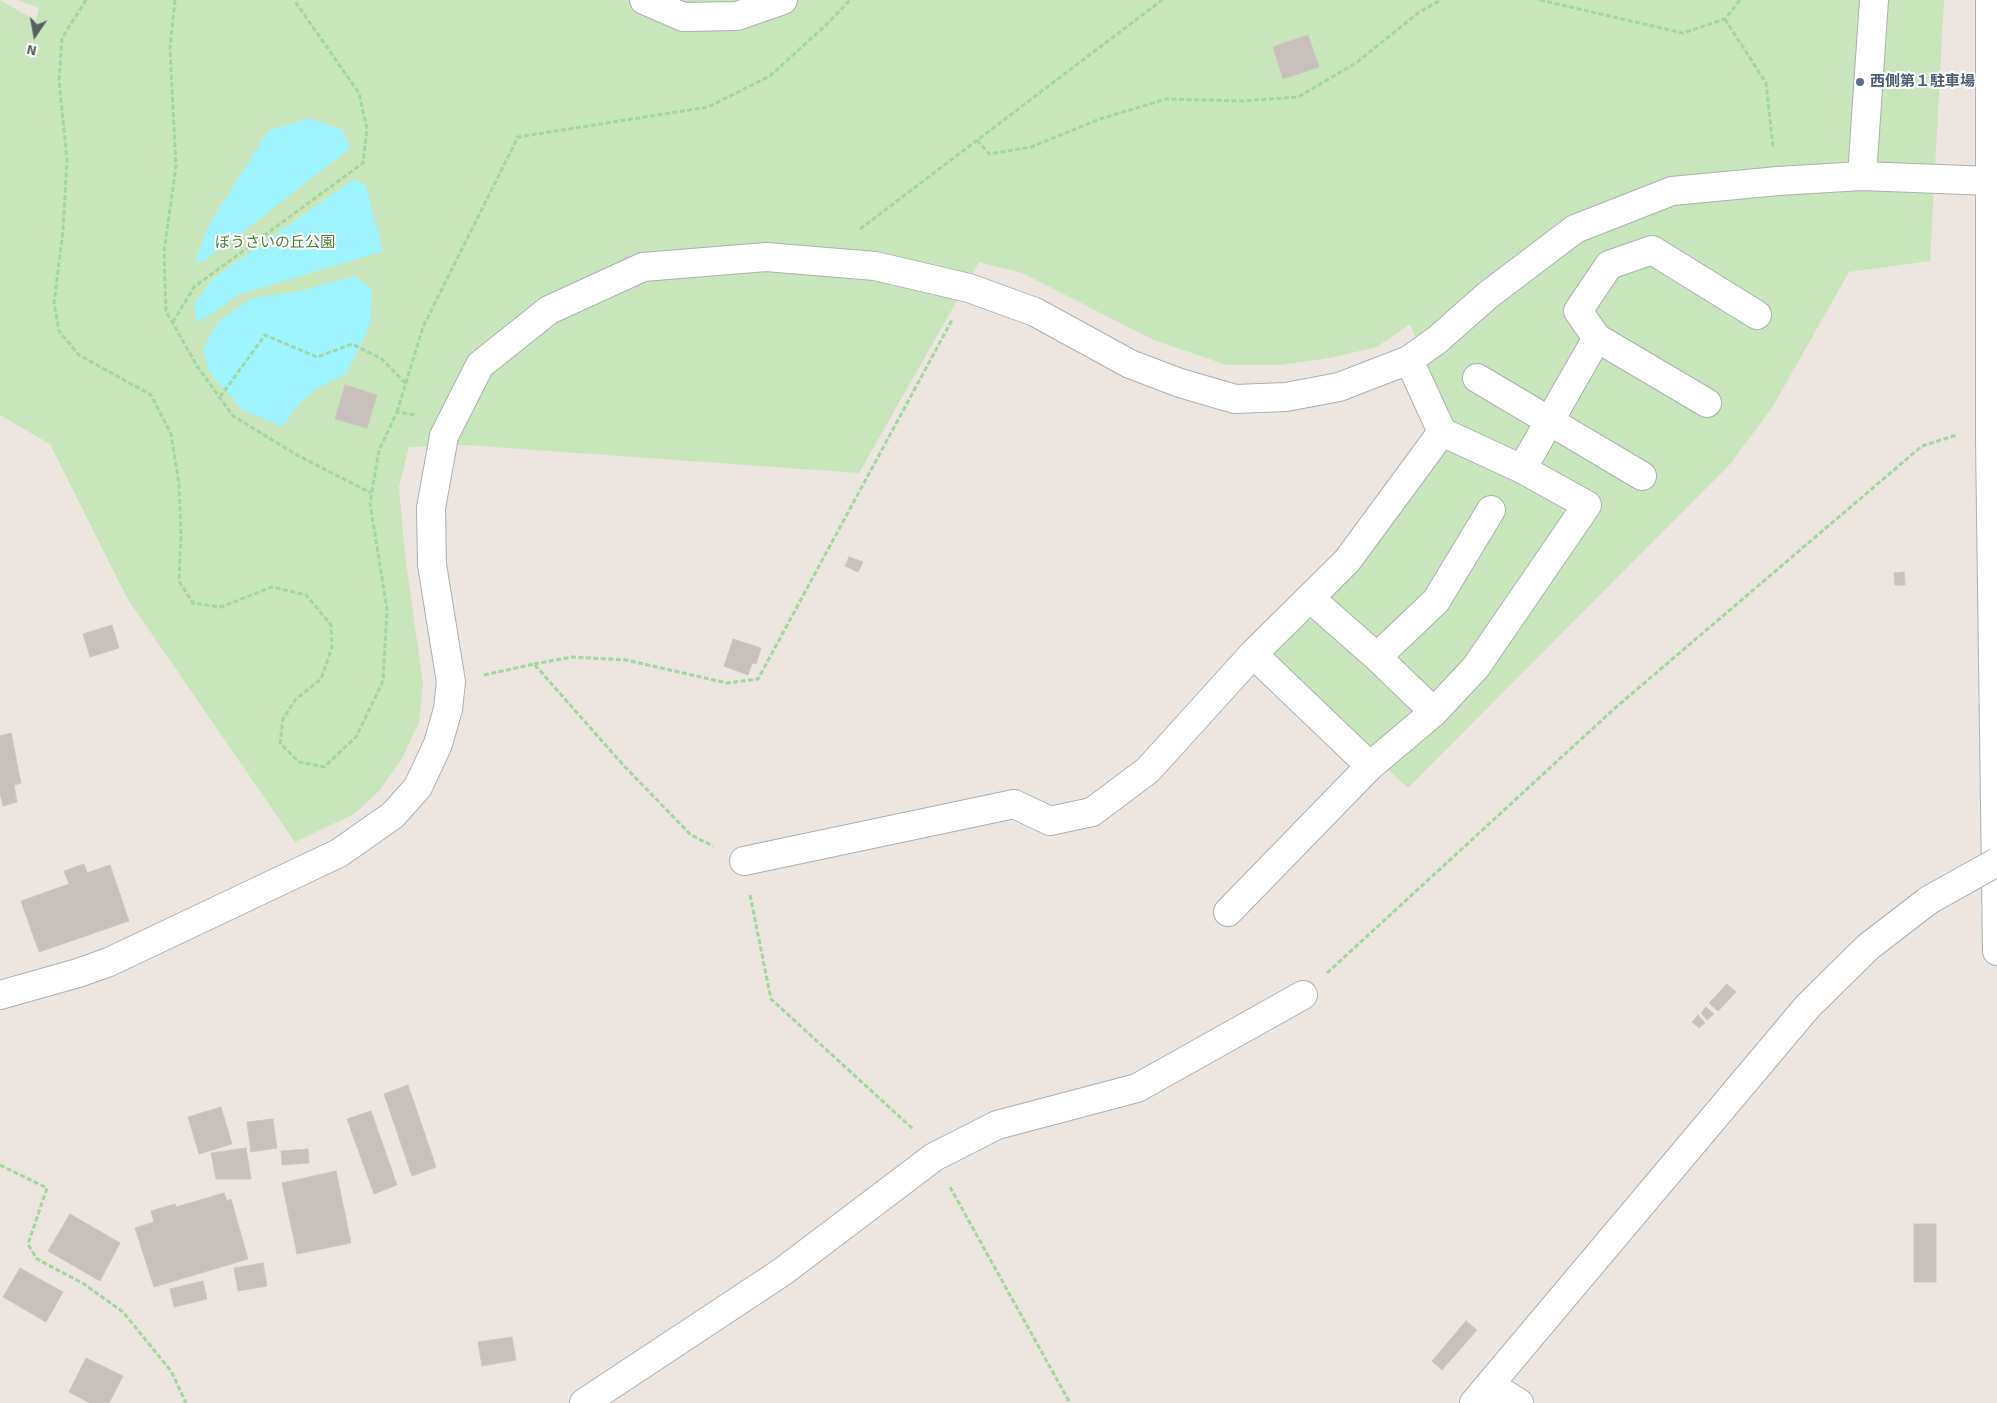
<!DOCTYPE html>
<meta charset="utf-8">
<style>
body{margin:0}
#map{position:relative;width:1997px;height:1403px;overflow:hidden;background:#ece5e0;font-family:Signika,sans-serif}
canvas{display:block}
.north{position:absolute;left:10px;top:10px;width:50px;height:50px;-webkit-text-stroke:4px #fff;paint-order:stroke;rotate:192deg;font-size:14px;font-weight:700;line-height:20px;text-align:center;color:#595f61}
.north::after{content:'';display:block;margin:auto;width:18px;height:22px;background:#595f61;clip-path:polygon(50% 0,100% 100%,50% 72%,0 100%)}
</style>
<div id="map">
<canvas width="1997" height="1403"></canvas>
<div class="north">N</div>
</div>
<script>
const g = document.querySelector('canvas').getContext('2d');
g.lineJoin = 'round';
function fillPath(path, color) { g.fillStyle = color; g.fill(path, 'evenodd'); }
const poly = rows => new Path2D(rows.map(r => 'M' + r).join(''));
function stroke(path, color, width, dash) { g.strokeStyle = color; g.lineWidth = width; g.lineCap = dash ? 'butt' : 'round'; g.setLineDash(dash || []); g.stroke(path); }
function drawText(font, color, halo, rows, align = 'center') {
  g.font = font + ' Signika,"Noto Sans JP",sans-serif'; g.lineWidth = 4; g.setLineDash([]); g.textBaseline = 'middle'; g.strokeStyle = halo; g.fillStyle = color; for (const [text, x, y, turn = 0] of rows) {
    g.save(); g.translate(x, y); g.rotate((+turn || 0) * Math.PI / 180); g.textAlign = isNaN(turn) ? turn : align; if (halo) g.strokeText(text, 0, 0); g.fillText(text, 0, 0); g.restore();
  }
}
const green = poly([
 [0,0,36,21,39,8,18,0,1944,0,1930,261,1849,272,1773,406,1731,463,1408,788,1268,657,1447,415,1410,324,1377,347,1329,358,1280,365,1227,365,1154,340,1022,273,979,262,859,473,465,445,409,447,399,487,405,555,423,684,419,722,403,757,379,791,354,814,295,842,127,598,50,444,0,415]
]);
const water = poly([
 [310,118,342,130,350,148,230,242,203,261,194,263,210,223,268,131],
 [353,180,365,184,383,251,240,294,197,323,194,304,212,279],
 [354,276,372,289,370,321,366,334,345,374,314,390,294,409,283,427,243,410,210,373,203,350,216,324,252,298,297,292]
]);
const building = poly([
 [1308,35,1319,67,1283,79,1273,47,1308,35],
 [345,385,377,395,367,428,335,419,345,385],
 [849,557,863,562,858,572,845,566,849,557],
 [1904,572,1905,585,1895,585,1894,573,1904,572],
 [112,625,119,648,90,657,83,634,112,625],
 [733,639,761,648,756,664,752,663,748,675,724,666,733,639],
 [11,733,21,783,14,785,17,802,3,806,0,793,0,736,11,733],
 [84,864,87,873,110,865,129,921,39,952,21,901,69,884,64,871,84,864],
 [1727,984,1736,992,1718,1011,1709,1003,1727,984],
 [1706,1007,1714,1014,1707,1020,1701,1013,1706,1007],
 [1698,1015,1705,1023,1699,1028,1692,1022,1698,1015],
 [408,1085,436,1167,412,1176,384,1094,408,1085],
 [221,1107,232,1144,199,1154,188,1117,221,1107],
 [371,1111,397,1185,374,1194,347,1119,371,1111],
 [273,1119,277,1148,251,1152,247,1122,273,1119],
 [246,1148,251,1179,216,1179,211,1153,246,1148],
 [308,1149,309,1163,282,1165,281,1151,308,1149],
 [336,1171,351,1243,297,1254,282,1183,336,1171],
 [224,1193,227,1201,231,1199,248,1259,154,1287,135,1228,154,1222,151,1211,175,1204,176,1207,224,1193],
 [70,1214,120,1243,100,1281,48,1251,70,1214],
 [1914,1224,1936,1224,1936,1282,1914,1282,1914,1224],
 [263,1263,267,1286,238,1291,234,1268,263,1263],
 [20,1268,63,1292,46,1322,3,1297,20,1268],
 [203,1281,207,1299,174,1307,170,1289,203,1281],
 [1466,1321,1477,1330,1442,1370,1432,1361,1466,1321],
 [512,1337,516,1360,482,1366,478,1342,512,1337],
 [86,1358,123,1376,109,1403,90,1403,69,1392,86,1358]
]);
const path = poly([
 [86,0,62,38,59,81,67,160,63,231,54,303,59,331,79,355,151,395,171,434,179,484,181,535,179,581,193,603,221,607,272,587,306,595,331,625,332,647,321,679,295,700,283,719,280,743,299,762,324,767,356,737,383,681,387,609,370,503,379,450,397,412,416,415],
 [175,0,170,49,176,166,164,252,166,311,197,366,233,416,297,455,371,493],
 [1540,0,1683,33,1725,19,1740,0],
 [1725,19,1766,83,1773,147],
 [977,140,989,154,1031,147,1100,119,1166,99,1243,101,1298,97,1356,63,1418,13,1441,0],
 [860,229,1162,0],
 [173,322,194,287,363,163,367,129,359,93,294,0],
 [220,397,265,335,317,357,352,344,382,359,406,384],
 [397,412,423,327,518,137,708,107,770,76,826,25,850,0],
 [534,664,572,657,626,660,727,683,758,679,952,320],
 [484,675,534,664,624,766,691,835,713,846],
 [750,895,771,999,913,1129],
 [1327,973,1615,708,1922,446,1957,435],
 [0,1165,47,1188,28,1244,37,1259,84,1284,123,1312,171,1371,186,1403],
 [950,1187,1070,1403]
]);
const minor = poly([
 [644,0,683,17,737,16,783,0],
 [1990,0,1990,440,1997,951],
 [1862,176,1874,0],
 [1597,338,1707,403],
 [1477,378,1642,476],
 [1522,469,1597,338,1578,311,1609,265,1652,250,1757,315],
 [1311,599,1377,657,1436,601,1491,510],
 [1253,654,1370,766],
 [1377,657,1434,712],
 [744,861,1014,804,1050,821,1092,812,1148,770,1253,654,1347,561,1442,432,1409,360],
 [1228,912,1370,766,1434,712,1476,667,1587,505,1522,469,1442,432],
 [0,995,78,973,109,962,339,853,393,815,418,787,438,744,448,709,451,682,432,565,431,508,444,436,480,365,549,310,643,267,766,257,875,266,969,288,1035,312,1130,364,1180,383,1235,399,1286,397,1339,387,1409,360,1437,340,1488,295,1575,229,1672,191,1778,181,1862,176,1991,181],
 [1490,1385,1519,1403],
 [584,1403,782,1272,934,1157,997,1125,1137,1088,1303,995],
 [1474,1403,1808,1006,1868,947,1929,900]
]);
const minorBridge = poly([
 [1929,900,1997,862]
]);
const markers = [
 [1860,82,5,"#5c6f8a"]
];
const serviceNames = [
 ["西側第１駐車場",1870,82]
];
const parkNames = [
 ["ぼうさいの丘公園",275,243]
];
fillPath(green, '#c9e5bb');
fillPath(water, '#9df4ff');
fillPath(building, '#c7c0bd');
stroke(building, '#d1c5be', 1);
stroke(minor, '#acb1b3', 30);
stroke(path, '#a2d79e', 3, [5, 2.5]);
stroke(minor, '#fff', 28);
stroke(minorBridge, '#acb1b3', 30, []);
stroke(minorBridge, '#fff', 28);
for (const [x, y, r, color] of markers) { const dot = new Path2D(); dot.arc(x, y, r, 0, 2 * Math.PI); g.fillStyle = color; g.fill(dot); stroke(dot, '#fff', 2); }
drawText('bold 15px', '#4e5e75', '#fff', serviceNames, 'left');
drawText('15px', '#478031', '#fff', parkNames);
</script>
